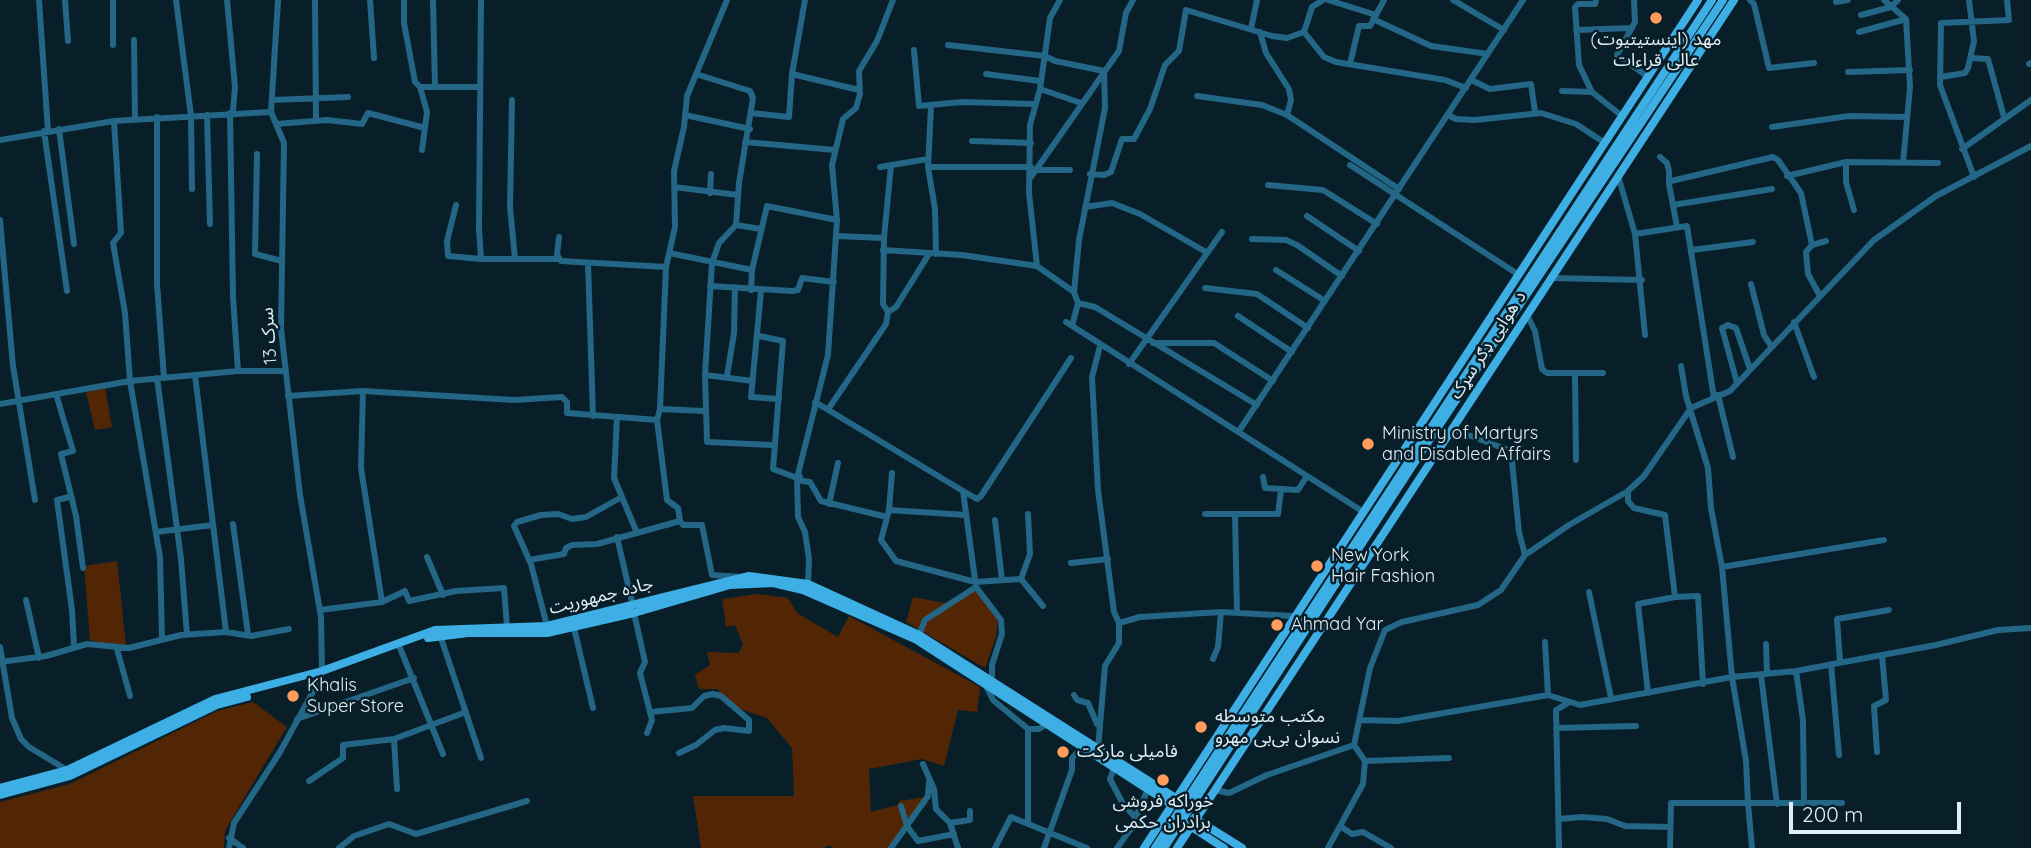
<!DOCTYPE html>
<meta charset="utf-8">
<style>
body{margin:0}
#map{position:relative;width:2031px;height:848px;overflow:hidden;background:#081f2a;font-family:Quicksand,sans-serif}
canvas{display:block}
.scale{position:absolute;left:1789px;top:802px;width:172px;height:32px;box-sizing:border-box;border:4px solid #e0eef5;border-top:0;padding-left:9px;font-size:21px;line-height:24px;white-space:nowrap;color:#e0eef5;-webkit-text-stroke:5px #081f2a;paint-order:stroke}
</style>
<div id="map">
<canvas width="2031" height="848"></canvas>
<div class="scale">200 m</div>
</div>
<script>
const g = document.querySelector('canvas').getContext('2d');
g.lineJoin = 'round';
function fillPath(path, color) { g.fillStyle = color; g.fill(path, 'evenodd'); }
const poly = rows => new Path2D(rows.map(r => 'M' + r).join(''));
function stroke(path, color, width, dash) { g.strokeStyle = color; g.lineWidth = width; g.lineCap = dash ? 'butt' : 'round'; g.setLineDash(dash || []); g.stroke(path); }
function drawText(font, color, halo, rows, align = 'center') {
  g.font = font + ' Quicksand,"Noto Sans Arabic",sans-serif'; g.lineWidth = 5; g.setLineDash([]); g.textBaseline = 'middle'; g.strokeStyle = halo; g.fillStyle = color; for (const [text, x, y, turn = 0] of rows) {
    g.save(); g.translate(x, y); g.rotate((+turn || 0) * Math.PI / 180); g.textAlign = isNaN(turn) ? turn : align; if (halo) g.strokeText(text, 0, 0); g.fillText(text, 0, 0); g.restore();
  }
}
const green = poly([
 [105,388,112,427,95,430,86,392],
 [117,561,126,645,109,645,90,640,84,566],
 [976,588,998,618,996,637,985,668,906,622,913,597,944,603],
 [757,594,788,598,797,613,838,637,849,616,980,687,977,712,958,710,944,766,922,759,869,769,871,812,898,805,899,801,926,797,927,804,901,830,895,848,834,848,829,845,824,848,701,848,693,796,794,796,792,748,767,718,725,704,718,689,699,689,695,675,710,665,707,652,739,653,743,644,735,625,726,627,722,599],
 [253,702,287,727,233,817,225,832,224,848,0,848,0,802,70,784,217,711]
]);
const minor = poly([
 [39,0,48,131],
 [65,0,68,41],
 [113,0,113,45],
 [176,0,191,116,192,189],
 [227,0,235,87,233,111,230,113,233,297,238,371],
 [278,0,271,112,284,143,281,329,300,495,321,617,322,671],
 [315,0,316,120],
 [370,0,374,58],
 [404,0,404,23,415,82,420,87,427,112,422,150],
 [433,0,435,87],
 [481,0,479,228,481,259],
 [1328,0,1376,15],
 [1453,0,1504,30],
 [1596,0,1595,4,1578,4,1575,7,1579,65,1592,92,1622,116],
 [1634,0,1635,22,1617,55,1647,76],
 [1750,0,1754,4,1769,68,1814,63],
 [1884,0,1906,19,1910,87,1903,163],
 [1836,2,1848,0],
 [1861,15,1891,7,1898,0],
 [1373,19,1431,46,1488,54],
 [1251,29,1257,0],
 [1576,30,1632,28],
 [1260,32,1266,53,1289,89,1291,100,1287,115],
 [1304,32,1324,57,1336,62,1445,80,1466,88],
 [1304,32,1312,7,1323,0],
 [1859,32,1906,19],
 [134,40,135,119],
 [948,45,1045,56,1055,61,1104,71,1105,108,1079,240,1074,292],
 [914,50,919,106,962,102,1035,104],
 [1971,58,1988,59,2004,117],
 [1350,64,1359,26,1370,26,1384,0],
 [2029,64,2031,63],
 [1848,72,1910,70],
 [696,74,750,91,753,98,739,183,736,225,719,243,712,263,705,375,707,442,772,445],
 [792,74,859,90],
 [986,74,1040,81],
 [1941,77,1965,73,1968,68,1974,41,1969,0],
 [1471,80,1490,89,1531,84,1535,112],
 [420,87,480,87],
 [1040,89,1081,103],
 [1562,91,1592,92],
 [1197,96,1262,105,1287,115,1399,189],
 [272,100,348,97],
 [512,100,510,207,515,259],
 [931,107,928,167,935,209,936,254],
 [751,113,789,117,792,74,805,0],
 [207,115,210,224],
 [685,115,750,129],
 [1448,115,1456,119,1475,120,1541,113,1576,124,1605,143],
 [157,117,157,284,164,378],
 [114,121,121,233,113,243,125,313,130,381,160,557,162,638],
 [276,124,327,120,362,124,368,113,425,128],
 [1772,127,1849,116,1907,117],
 [59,129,74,244],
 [44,131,67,291],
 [0,140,114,121,271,112],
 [972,141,1031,143],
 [745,142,835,150],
 [1962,149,2031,100],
 [257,154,255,254,282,261],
 [1660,157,1667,163,1669,171,1669,184,1677,227],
 [1846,162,1846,182,1854,210],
 [1350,165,1519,275],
 [880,167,928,159],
 [928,167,1031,167],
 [1038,170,1070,170],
 [1090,174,1104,175,1111,172,1122,139,1134,139,1150,109,1165,65,1179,51,1186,10,1272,36,1287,38,1304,32],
 [1787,176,1846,162,1938,163],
 [1031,177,1119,51,1126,13,1133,0],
 [1974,177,1940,85,1941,23,2009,20,2007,0],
 [1619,179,1635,234,1645,335],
 [1671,181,1773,157,1778,160,1801,193,1812,245],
 [1268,185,1323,190,1377,224],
 [674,187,738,195],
 [710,193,711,174],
 [456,205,447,241,448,256,481,259,558,259],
 [1673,205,1772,189],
 [1085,207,1112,203,1140,214,1206,252],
 [1307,216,1359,251],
 [0,220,13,366,35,500],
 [736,225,761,229],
 [1635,234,1687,226,1714,398],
 [837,236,884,238,883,304,888,312,896,307,929,254],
 [559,237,557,255,561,261,666,267],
 [884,238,891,165],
 [1252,239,1286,240,1297,245,1342,276],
 [883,250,962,255,1037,266,1074,292,1078,303,1072,326],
 [1692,250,1753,242],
 [669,253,752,270,751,290],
 [588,263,593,416],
 [1037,266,1029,193,1030,125,1040,89,1050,18,1060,0],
 [752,270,767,206,837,220],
 [1276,270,1325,301],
 [1551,278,1642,280],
 [1751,284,1764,335,1771,346],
 [710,286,792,291,798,290,802,278,834,282],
 [1205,288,1257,294,1308,328],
 [761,291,751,397,779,399],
 [1820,296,1808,274,1806,252,1812,245,1826,241],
 [1078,303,1095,307,1257,405],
 [1527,315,1535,331,1542,369,1547,373,1603,373],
 [1238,316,1292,352],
 [1066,322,1362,511],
 [1794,322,1814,377],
 [759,336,783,341,773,469,797,478],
 [1153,343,1214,343,1273,381],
 [1100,346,1092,377,1098,490,1114,612,1119,623,1140,617,1221,612,1292,616],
 [1129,364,1222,232],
 [195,375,226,632],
 [705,375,753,381],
 [1575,375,1576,460],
 [727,376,734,333,735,287],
 [157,378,181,559,187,635],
 [1737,383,1722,328,1728,325,1736,328,1750,369],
 [363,391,361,468,382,602],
 [56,394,73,451,61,454,76,516,83,568],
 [1718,395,1733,457],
 [288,396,363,391,514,400,562,397,567,402,567,413,657,420],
 [815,402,963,491,976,587,1001,620,1002,634,992,665,992,680],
 [0,404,130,381,238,371,285,371],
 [829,408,886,324,888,312],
 [660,409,704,411],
 [617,417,614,478,637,533],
 [1452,429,1511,451,1519,532,1525,555],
 [1239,431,1523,0],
 [892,473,889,510,881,540,896,561,975,582,1021,579],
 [799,475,802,481,810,482,821,501,887,517],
 [1263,477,1265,488,1298,490,1307,476],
 [963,491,977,499,981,496,1071,358],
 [1628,491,1628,501,1634,508,1665,515,1675,597],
 [69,497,57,500,72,610,74,646],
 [829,504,838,463],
 [889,510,966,515],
 [1205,514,1278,514,1281,490],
 [1235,514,1237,613],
 [995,520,1002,580],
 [680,521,678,508,667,500,657,420,660,409,666,267,675,227,674,171,684,127,687,96,727,0],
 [233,524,248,634],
 [156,532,213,525],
 [617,537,633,606],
 [427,557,443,595],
 [529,560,564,554,566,548,572,545,597,544,680,521,683,525,702,525,712,575,741,577],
 [1071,563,1108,559],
 [1722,567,1884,540],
 [1021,579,1030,554,1028,514],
 [1021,579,1043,606],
 [808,584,809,559,805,532,798,517,797,478,828,355,837,220,832,165,843,119,856,108,860,94,859,71,877,41,893,0],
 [1589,592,1611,698],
 [26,600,39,658],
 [320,610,382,602,405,591,409,601,456,591,504,588,507,627],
 [634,613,645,662,640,673,652,720,647,733],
 [547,626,531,564,514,526,517,522,541,515,558,514,572,519,586,517,620,498],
 [574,628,593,708],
 [440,635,481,758],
 [919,635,925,620,976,587],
 [1545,642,1548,695],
 [1766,644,1767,674],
 [0,647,12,718,21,739,29,747,67,770],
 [400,648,443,754],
 [117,649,130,696],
 [1213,659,1218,647,1221,612],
 [0,662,46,656,87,644,129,648,181,635,226,632,251,636,289,629],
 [1840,662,1837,619,1889,610],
 [1831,664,1839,755],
 [1796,671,1803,720,1804,804],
 [1761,675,1777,804],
 [986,686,993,700,1028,729,1039,729,1047,724],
 [1648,693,1638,604,1675,597,1698,596,1703,684],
 [1074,695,1077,700,1088,703,1097,724],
 [651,712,692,708,704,696,713,694,721,696,749,720,749,731,724,728,715,730,696,745,679,753],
 [297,719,414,678],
 [1360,720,1398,721,1548,695,1580,705,1732,677,1796,671,1936,645,1998,630,2031,628],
 [1556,728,1636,726],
 [394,739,397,789],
 [1098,749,1105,666,1119,643,1119,623],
 [1877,752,1874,706,1886,700,1882,655],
 [1365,761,1449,758],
 [923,764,934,789,936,809,950,823,958,848],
 [1114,768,1110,779,1123,804,1134,816],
 [309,781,343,758,343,745,394,739,466,712],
 [1215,790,1229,793,1267,775,1354,745],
 [901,806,907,826,918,841,954,834],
 [1559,819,1582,817,1607,819,1625,826,1669,827],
 [1028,821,1028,729],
 [950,823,970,820,970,811],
 [1340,826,1352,834,1363,832,1391,848],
 [229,838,243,848],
 [229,848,234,823,280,752,321,677],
 [339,848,354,836,389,824,416,834,527,801],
 [891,848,928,796,929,782],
 [995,848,1011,817,1087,848],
 [1044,848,1072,770,1072,758,1083,747],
 [1117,848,1130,830,1148,789],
 [1328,848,1363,784,1365,761,1354,745,1370,668,1385,630,1402,622,1478,605,1501,590,1525,555,1569,525,1628,491,1644,476,1691,408,1730,391,1874,240,1936,196,2031,146],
 [1559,848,1556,710,1568,703],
 [1670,848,1671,803,1748,803,1746,761,1732,677,1722,567,1711,508,1708,468,1686,396,1681,366],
 [1752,848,1748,803,1842,803]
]);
const major = poly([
 [428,638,468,633,547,633,634,613,730,585,773,583,803,590,915,639,1172,805],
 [0,788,67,770,215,699,322,671,435,630,547,626,749,576,808,584,919,635,1177,799],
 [0,795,70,776,217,705,247,697],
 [1194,818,1242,848],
 [1187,824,1224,848],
 [1144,848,1698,0],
 [1155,848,1712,0],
 [1164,848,1422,451,1723,0],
 [1177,848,1734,0]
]);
const markers = [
 [1656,18,7,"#ff9b5b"],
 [1368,444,7,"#ff9b5b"],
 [1317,566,7,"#ff9b5b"],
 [1277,625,7,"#ff9b5b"],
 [293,696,7,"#ff9b5b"],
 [1201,727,7,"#ff9b5b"],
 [1063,752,7,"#ff9b5b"],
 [1163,780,7,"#ff9b5b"]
];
const poiNames = [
 ["مهد (اینستیتیوت)",1656,40,"center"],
 ["عالی قراءات",1656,61,"center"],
 ["Ministry of Martyrs",1382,434],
 ["and Disabled Affairs",1382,455],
 ["New York",1331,556],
 ["Hair Fashion",1331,577],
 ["Ahmad Yar",1291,625],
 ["Khalis",307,686],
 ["Super Store",307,707],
 ["مکتب متوسطه",1215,717],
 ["نسوان بی‌بی مهرو",1215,738],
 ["فامیلی مارکت",1077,752],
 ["خوراکه فروشی",1163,802,"center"],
 ["برادران حکمی",1163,823,"center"]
];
const streetNames = [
 ["سرک 13",269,336,-94],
 ["د هوایی ډګر سړک",1488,345,-57],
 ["جاده جمهوریت",601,596,-14]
];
fillPath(green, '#522605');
stroke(minor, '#236686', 6);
stroke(major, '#3dafe4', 8);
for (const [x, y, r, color] of markers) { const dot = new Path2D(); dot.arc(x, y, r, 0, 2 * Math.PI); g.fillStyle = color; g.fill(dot); stroke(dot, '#081f2a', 2.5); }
drawText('18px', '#e0eef5', '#081f2a', poiNames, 'left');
drawText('18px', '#e0eef5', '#081f2a', streetNames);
</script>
